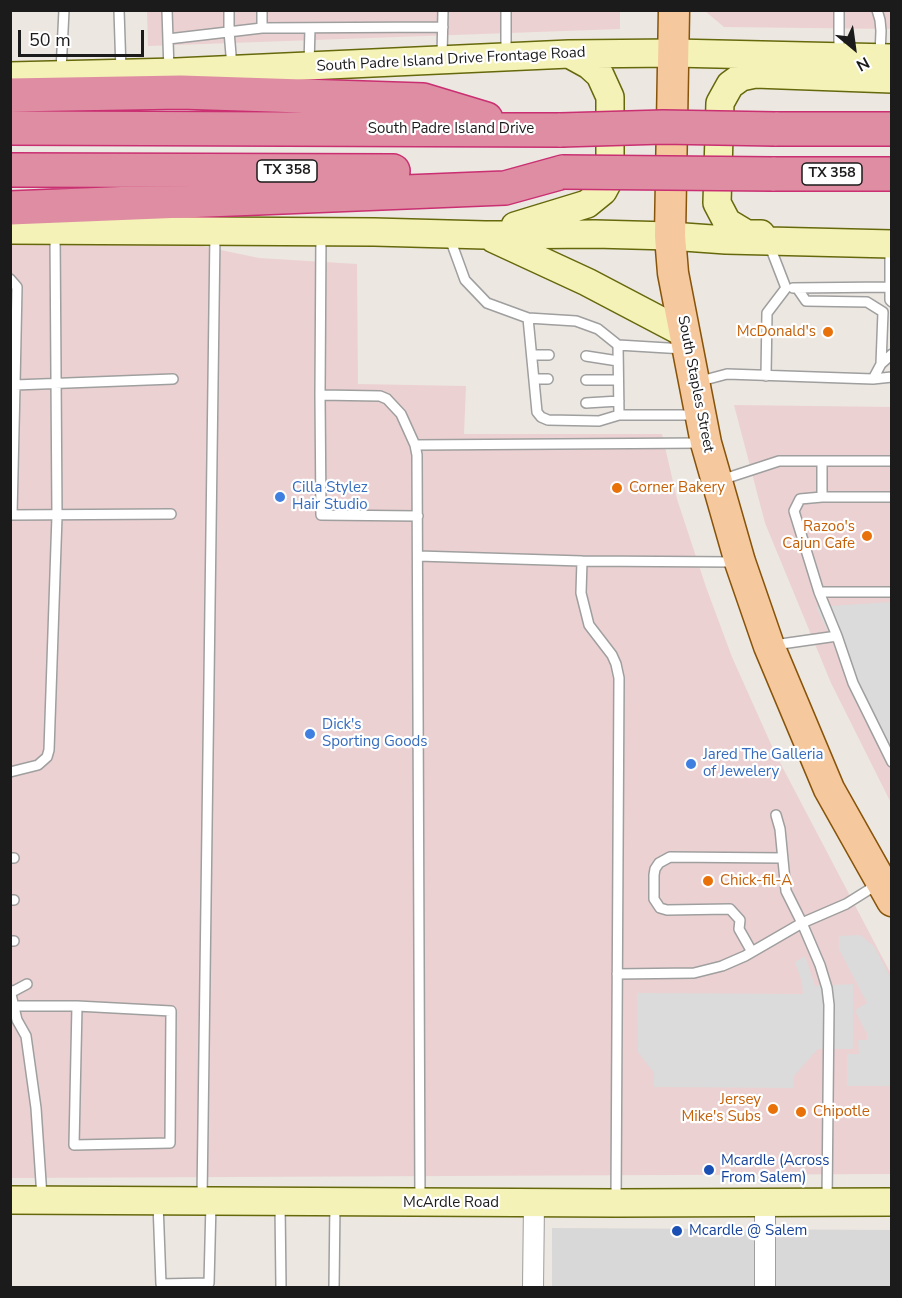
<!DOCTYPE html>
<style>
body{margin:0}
#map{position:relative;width:902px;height:1298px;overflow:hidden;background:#ece7e1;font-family:"Nunito Sans",sans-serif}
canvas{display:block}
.frame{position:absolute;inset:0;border:12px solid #1b1b1b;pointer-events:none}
.north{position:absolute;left:824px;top:18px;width:60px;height:60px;-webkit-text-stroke:4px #fff;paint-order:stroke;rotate:151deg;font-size:16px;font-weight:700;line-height:24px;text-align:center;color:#1b1b1b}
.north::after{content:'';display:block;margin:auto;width:21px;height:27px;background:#1b1b1b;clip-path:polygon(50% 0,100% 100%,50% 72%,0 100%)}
.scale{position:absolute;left:18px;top:30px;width:126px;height:27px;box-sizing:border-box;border:3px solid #1b1b1b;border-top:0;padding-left:8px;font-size:18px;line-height:21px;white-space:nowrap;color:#1b1b1b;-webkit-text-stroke:4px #fff;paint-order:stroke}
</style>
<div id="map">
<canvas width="902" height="1298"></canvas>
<div class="frame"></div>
<div class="north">N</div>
<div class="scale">50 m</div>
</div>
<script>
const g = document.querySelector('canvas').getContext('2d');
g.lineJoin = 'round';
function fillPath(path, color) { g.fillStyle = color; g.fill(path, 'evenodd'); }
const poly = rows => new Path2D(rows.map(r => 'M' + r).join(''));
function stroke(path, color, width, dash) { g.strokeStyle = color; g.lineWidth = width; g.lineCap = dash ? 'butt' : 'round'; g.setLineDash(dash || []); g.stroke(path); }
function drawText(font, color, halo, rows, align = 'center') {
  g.font = font + ' "Nunito Sans",sans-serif'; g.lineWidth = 4.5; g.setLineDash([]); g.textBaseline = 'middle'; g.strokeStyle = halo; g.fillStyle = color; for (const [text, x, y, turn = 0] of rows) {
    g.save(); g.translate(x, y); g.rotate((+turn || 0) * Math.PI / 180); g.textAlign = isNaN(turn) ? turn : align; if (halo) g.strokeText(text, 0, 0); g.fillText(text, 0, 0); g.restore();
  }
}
const residential = poly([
 [552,1228,891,1230,891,1287,552,1288]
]);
const commercial = poly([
 [147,11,620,11,620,29,148,46],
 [705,11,891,11,891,29,724,27],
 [11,243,192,244,259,258,357,264,358,384,466,386,464,434,662,434,677,499,706,587,732,657,775,753,891,974,891,1174,11,1178],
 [734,405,891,407,891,803,831,683,765,523]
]);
const parking = poly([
 [891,602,891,762,816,607],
 [860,935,874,946,891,979,891,1086,847,1086,847,1054,859,1054,858,1040,867,1040,867,1034,855,1010,867,1003,839,949,839,936],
 [805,956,815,986,853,984,853,1049,818,1049,794,1076,794,1088,654,1087,654,1073,638,1052,637,993,803,994,802,982,795,962]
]);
const service = poly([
 [119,10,121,71],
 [167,10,169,71],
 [229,10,229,31,232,67],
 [262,10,262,28],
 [506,10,506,53],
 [839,10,839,53],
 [877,10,880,20,881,31,880,55],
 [168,39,262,28,443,27],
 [442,56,443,10],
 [309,65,310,28],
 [61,71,64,10],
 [321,234,320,395,380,396,387,399,401,414,415,445,417,455,420,1201],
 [449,236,465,280,487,303,528,318,537,412,541,417,548,420,599,421,619,415,696,415],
 [890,248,890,300,892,302],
 [10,279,17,287,15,385,173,379],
 [793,288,890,287],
 [797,288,806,301,867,302,883,312,881,364,873,379],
 [528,318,576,321,598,329,618,345],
 [532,355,549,355],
 [586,356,618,361],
 [881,364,892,354],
 [766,376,767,313,786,288,769,244],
 [534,379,548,379],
 [586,380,618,380],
 [697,382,727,374,873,379,892,377],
 [320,395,321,515,418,516],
 [586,403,619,401],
 [619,415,618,345,684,349],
 [415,445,703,443],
 [822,462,822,497],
 [721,480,779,461,892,461],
 [892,497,822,497,800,499,794,511,819,592,837,636,853,683,892,762],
 [10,515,171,514],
 [12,515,15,385],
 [418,556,582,561,735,562],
 [582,561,581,593,589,625,612,655,616,664,619,678,616,1200],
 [819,592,892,592],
 [774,645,837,636],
 [10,772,38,765,47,757,49,750,57,516,55,233],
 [776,815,780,829,786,891,802,923,820,965,827,988,829,1005,827,1200],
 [10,858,14,858],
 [10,900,14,900],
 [10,941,14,941],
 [752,952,739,929,740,920,730,909,667,910,660,908,654,899,654,875,655,869,659,863,670,857,782,858],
 [617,974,694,973,722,966,745,956,802,923,846,904,878,884],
 [10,990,17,1020,26,1036,36,1108,42,1197],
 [12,992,27,984],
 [10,1008,14,1006,77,1006,171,1011,170,1143,74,1145,77,1006],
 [202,1198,215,234],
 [158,1203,161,1284,209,1283,211,1203],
 [280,1204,281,1288],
 [334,1288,335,1203]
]);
const minor = poly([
 [765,1203,765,1288],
 [533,1288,534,1203]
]);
const secondary = poly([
 [10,76,176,72,569,54,674,53,892,58],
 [515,226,587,204,603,191,610,178,610,97,600,75,589,65,569,54],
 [10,230,374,232,485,235,595,234,670,236,726,240,892,244],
 [761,234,747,234,727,222,717,203,720,103,730,85,741,77,755,74,892,79],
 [494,239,587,282,684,333],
 [10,1200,616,1203,892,1202]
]);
const primary = poly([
 [674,10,670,236,673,273,706,443,740,562,769,646,829,789,892,901]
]);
const motorway = poly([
 [10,95,181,92,423,100,486,119],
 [10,128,561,130],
 [775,129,892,129],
 [10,170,393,171],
 [772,174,892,174],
 [10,208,505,188,563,172]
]);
const motorwayBridge = poly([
 [561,130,663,127,775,129],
 [563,172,772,174]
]);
const markers = [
 [828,332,6,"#e8710a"],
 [617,488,6,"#e8710a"],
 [280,497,6,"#3f7fe0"],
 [867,536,6,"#e8710a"],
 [310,734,6,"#3f7fe0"],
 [691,764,6,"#3f7fe0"],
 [708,881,6,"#e8710a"],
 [773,1109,6,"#e8710a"],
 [801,1112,6,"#e8710a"],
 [709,1170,6,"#1a4fb4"],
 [677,1231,6,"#1a4fb4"]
];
const shields = [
 [287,171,60],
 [832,174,60]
];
const shieldNames = [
 ["TX 358",287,171],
 ["TX 358",832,174]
];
const streetNames = [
 ["South Padre Island Drive Frontage Road",451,60,-3],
 ["South Padre Island Drive",451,129],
 ["South Staples Street",695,384,79],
 ["McArdle Road",451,1203]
];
const foodNames = [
 ["McDonald's",816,332],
 ["Corner Bakery",629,488,"left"],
 ["Razoo's",855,527],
 ["Cajun Cafe",855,544],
 ["Chick-fil-A",720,881,"left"],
 ["Jersey",761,1100],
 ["Mike's Subs",761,1117],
 ["Chipotle",813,1112,"left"]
];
const shopNames = [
 ["Cilla Stylez",292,488],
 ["Hair Studio",292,505],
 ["Dick's",322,725],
 ["Sporting Goods",322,742],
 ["Jared The Galleria",703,755],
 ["of Jewelery",703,772]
];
const transitNames = [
 ["Mcardle (Across",721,1161],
 ["From Salem)",721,1178],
 ["Mcardle @ Salem",689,1231]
];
fillPath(residential, '#d9d8d8');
fillPath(commercial, '#ecd1d2');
fillPath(parking, '#dbdbdb');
stroke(service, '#9f9f9f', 12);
stroke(minor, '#9f9f9f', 22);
stroke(secondary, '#66680c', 30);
stroke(primary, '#88540a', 33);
stroke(motorway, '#c92f71', 36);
stroke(service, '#fff', 9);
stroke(minor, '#fff', 20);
stroke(secondary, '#f4f2b7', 27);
stroke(primary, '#f5c89d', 30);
stroke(motorway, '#df8da3', 33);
stroke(motorwayBridge, '#c92f71', 36, []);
stroke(motorwayBridge, '#df8da3', 33);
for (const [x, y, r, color] of markers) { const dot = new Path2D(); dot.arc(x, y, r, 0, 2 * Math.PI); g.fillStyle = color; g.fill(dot); stroke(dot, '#fff', 2); }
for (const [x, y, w] of shields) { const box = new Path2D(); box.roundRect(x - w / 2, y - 11, w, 22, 4.5); g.fillStyle = '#fff'; g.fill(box); stroke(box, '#1b1b1b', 1.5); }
drawText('bold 14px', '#1b1b1b', null, shieldNames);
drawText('15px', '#1b1b1b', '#fff', streetNames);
drawText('15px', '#c56008', '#fff', foodNames, 'right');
drawText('15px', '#366cbe', '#fff', shopNames, 'left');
drawText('15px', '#164399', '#fff', transitNames, 'left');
</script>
